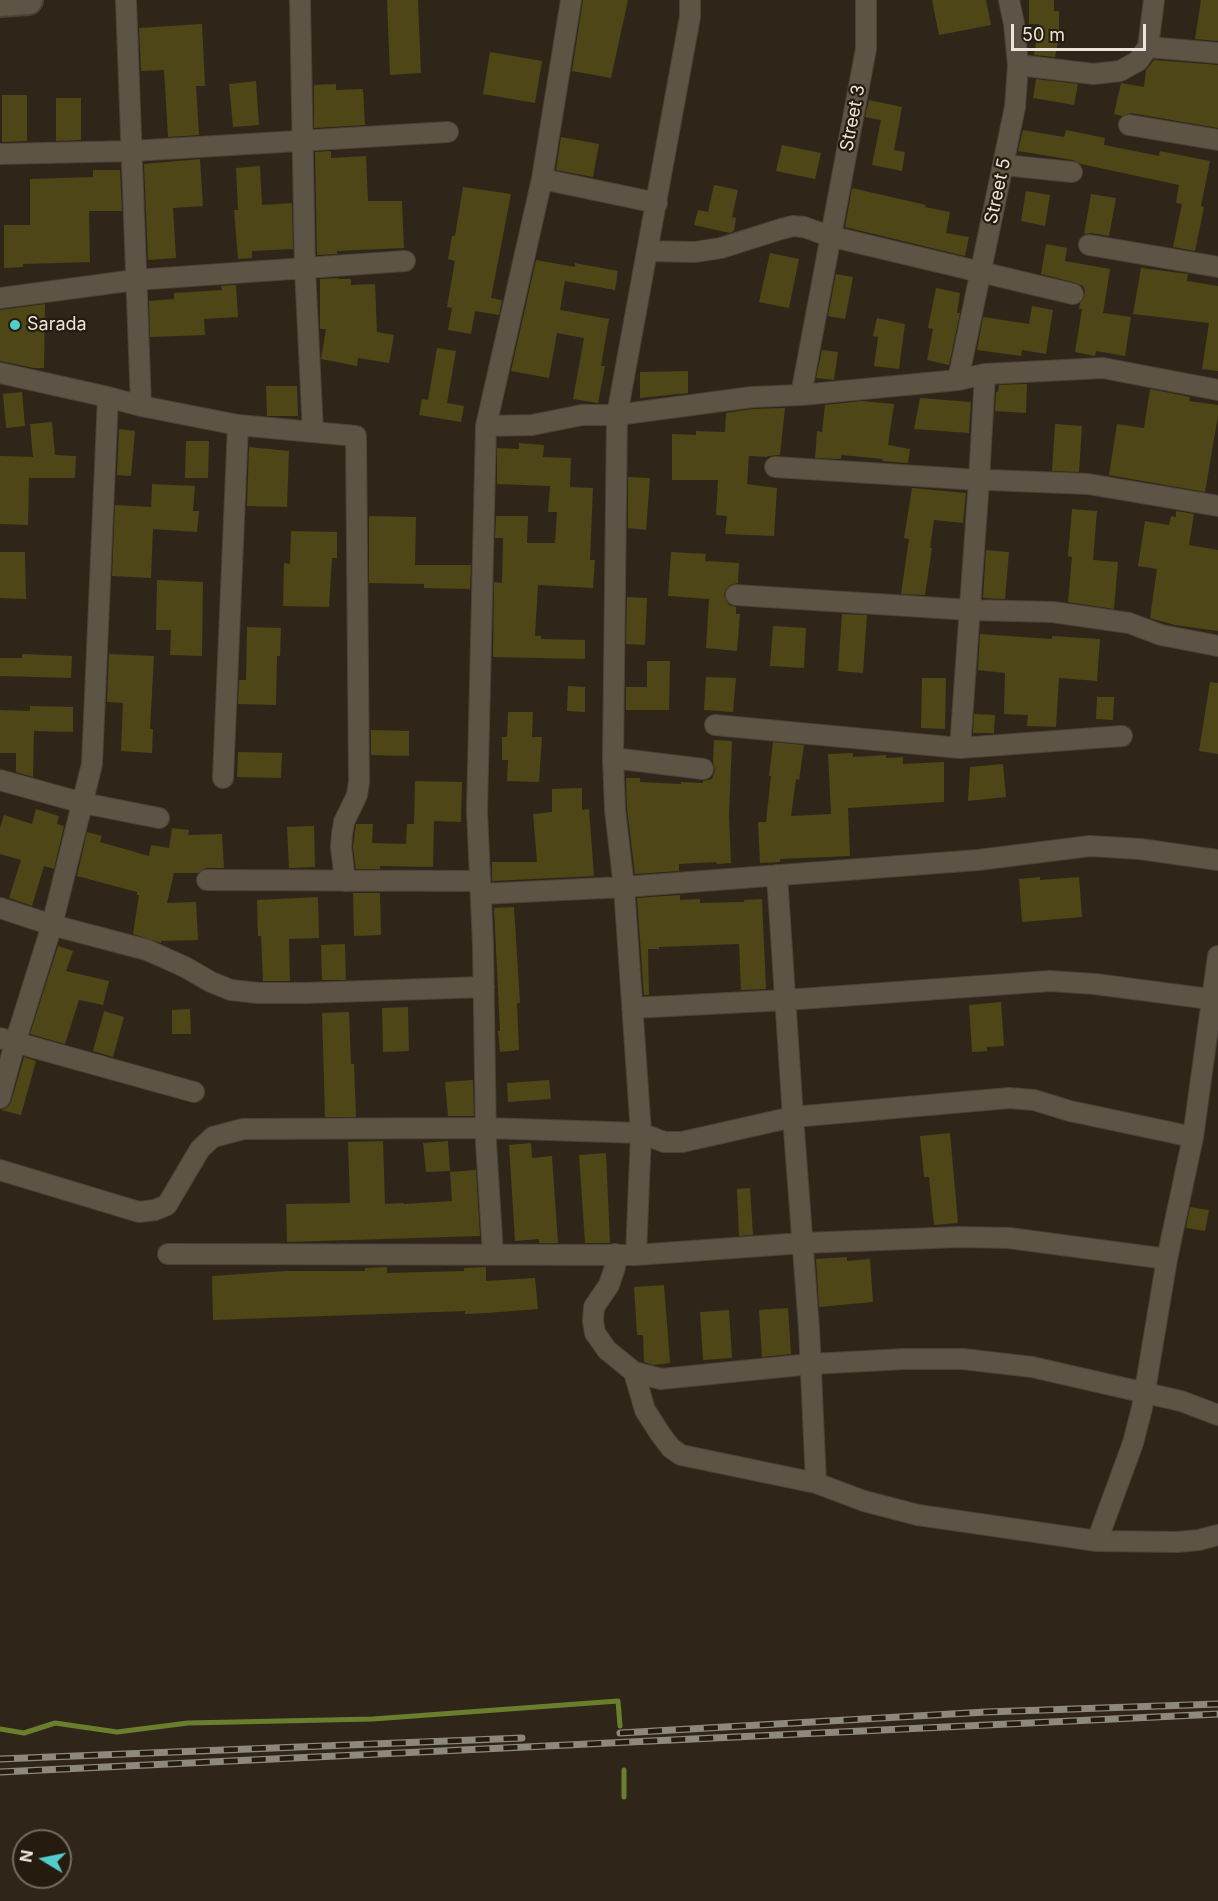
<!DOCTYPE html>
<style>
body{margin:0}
#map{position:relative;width:1218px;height:1901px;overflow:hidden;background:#2f2619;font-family:Inter,sans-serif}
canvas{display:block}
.north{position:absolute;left:12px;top:1829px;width:60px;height:60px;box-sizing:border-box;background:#251c0f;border:2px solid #746c61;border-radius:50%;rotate:280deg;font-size:16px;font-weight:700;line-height:24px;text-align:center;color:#ebe5dc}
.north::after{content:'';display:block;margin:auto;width:21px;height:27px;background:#53cdc9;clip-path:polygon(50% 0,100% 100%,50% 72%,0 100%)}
.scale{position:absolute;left:1011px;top:24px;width:135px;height:27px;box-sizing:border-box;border:3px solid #ebe5dc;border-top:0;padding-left:8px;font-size:18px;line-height:21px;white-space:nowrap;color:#ebe5dc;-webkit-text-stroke:4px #251c0f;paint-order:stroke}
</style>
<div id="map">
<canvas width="1218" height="1901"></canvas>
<div class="north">N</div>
<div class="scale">50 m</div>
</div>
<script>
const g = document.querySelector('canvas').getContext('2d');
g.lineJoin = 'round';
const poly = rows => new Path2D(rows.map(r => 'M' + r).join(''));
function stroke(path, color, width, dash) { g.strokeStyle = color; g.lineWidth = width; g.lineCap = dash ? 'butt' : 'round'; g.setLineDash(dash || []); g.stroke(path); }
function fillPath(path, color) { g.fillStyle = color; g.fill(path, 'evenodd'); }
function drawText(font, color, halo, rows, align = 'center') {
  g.font = font + ' Inter,sans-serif'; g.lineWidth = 4.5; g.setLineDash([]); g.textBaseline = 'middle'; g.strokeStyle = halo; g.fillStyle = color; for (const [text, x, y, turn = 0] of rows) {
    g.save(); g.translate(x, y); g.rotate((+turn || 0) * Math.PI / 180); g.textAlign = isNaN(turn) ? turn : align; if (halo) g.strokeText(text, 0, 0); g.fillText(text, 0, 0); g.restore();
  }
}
const stream = poly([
 [0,1729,24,1733,55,1723,117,1732,188,1723,373,1719,618,1701,620,1726],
 [624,1770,624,1797]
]);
const building = poly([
 [387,0,418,0,421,73,390,75],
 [583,0,628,0,611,78,572,71],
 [932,0,986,0,991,25,939,35],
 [1029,0,1054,0,1054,11,1059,11,1059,36,1055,57,1034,55,1039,24,1029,24],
 [1201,0,1218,0,1218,41,1195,39],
 [202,24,205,86,196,86,199,135,168,137,164,70,141,71,139,28],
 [490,52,542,61,535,103,483,94],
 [1154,60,1218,65,1218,128,1131,113,1122,116,1114,114,1121,83,1144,87,1146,70],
 [1036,79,1078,84,1074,105,1033,98],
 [256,81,259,125,233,127,229,84],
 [336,84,336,90,363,89,365,125,314,128,314,85],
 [2,95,27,95,27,141,2,142],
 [56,98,81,98,81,140,56,141],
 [869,100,902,107,894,150,905,152,902,171,872,165,881,120,865,117],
 [1023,130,1064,137,1066,130,1105,138,1104,145,1159,156,1160,151,1210,161,1201,206,1204,207,1195,251,1173,247,1182,204,1176,203,1179,185,1081,164,1073,160,1018,151],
 [561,137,599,144,593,177,556,170],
 [782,145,821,153,815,179,776,171],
 [331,151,331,158,366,156,368,201,402,201,404,248,337,251,337,254,317,255,315,152],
 [200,159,203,206,173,208,176,258,148,260,144,164],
 [260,166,262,205,292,203,293,249,252,251,252,258,238,259,234,210,238,210,236,168],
 [93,170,120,170,122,211,89,211,90,262,23,264,23,267,4,268,4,225,30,225,30,179,93,177],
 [714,185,738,190,732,217,736,218,734,231,730,233,694,225,698,210,708,212],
 [463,187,511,194,491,298,502,300,499,315,475,311,471,334,448,330,452,308,447,307,455,261,448,259,452,236,455,236],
 [852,188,926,205,925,207,950,212,946,233,969,237,965,256,845,227],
 [1026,191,1050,195,1045,226,1021,221],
 [1091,194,1116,198,1109,236,1091,233,1084,234],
 [1046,244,1067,248,1065,261,1110,269,1103,313,1131,317,1125,356,1096,351,1095,356,1075,352,1082,309,1079,309,1080,303,1084,297,1085,291,1083,286,1076,283,1041,274],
 [770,253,799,259,789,308,759,302],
 [536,260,575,267,575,263,618,271,615,290,565,281,560,310,609,319,601,366,605,366,598,403,573,399,584,338,557,333,549,378,511,371],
 [1141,268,1188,274,1187,281,1218,286,1218,371,1202,369,1209,323,1133,314],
 [836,274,853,277,845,319,828,316],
 [338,278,338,279,351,279,351,285,375,284,377,332,394,335,389,363,358,358,357,366,321,359,326,329,320,329,320,279],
 [236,285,238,317,204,319,205,335,150,337,149,301,174,299,174,293,222,290,221,286],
 [936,288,960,293,957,313,960,313,949,365,927,360,933,329,928,328],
 [45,304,44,368,34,368,0,361,0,310],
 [1032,306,1053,310,1046,354,1022,350,1021,356,977,350,983,317,1029,324],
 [877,318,905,324,899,369,874,366,878,337,873,336],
 [437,348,456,351,447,403,464,406,461,422,419,415,422,399,428,400],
 [822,350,838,352,834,380,816,378],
 [688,371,688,393,640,398,640,372],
 [1027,384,1026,413,995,411,996,392,998,392,999,385],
 [266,386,297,386,298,416,267,416],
 [1150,389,1190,397,1189,401,1218,405,1218,416,1205,492,1109,475,1117,424,1144,428],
 [22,392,25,426,6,428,3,394],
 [920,398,971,402,969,433,914,429],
 [862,401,894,404,888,445,910,449,908,463,882,461,883,459,841,455,841,459,815,458,817,431,822,432,825,405],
 [785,408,780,455,767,456,767,457,749,456,747,484,777,488,774,536,725,534,727,516,716,515,718,480,672,480,672,434,696,435,696,431,725,432,726,413,753,409],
 [52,422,55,455,76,456,75,478,29,478,28,525,0,524,0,456,33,457,30,424],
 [1055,424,1082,426,1079,472,1052,471],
 [119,429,135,431,131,476,117,475],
 [186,441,209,441,208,478,185,478],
 [519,443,544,445,543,457,571,458,570,487,593,488,590,560,595,560,593,588,538,585,535,636,541,636,541,639,585,640,585,659,493,657,494,582,502,583,503,538,495,538,496,516,528,516,527,543,555,543,557,512,548,512,550,486,497,484,497,448,519,449],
 [249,447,289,451,287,507,247,506],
 [628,477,650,478,646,530,628,528],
 [152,484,195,486,193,511,199,511,197,532,153,529,151,578,112,576,115,505,151,507],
 [912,488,966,493,963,523,934,520,930,548,932,548,925,595,901,594,909,539,904,538],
 [1072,509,1097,511,1093,560,1118,562,1114,609,1068,602,1072,557,1068,556],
 [1176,511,1194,514,1189,545,1218,550,1218,631,1175,625,1150,618,1157,569,1138,566,1145,521,1169,525,1171,516,1176,517],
 [369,516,416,517,415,565,471,565,470,589,424,588,424,584,369,583],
 [291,531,337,532,337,558,332,558,329,607,283,606,284,563,290,564],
 [986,550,1009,552,1005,599,983,598],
 [0,552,25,552,26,599,0,598],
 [671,552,706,554,705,561,739,563,738,583,730,585,726,589,724,595,729,605,736,607,736,614,740,614,737,651,706,648,709,599,668,596],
 [157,580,203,582,202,656,170,655,171,630,156,630],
 [627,597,647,598,645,645,626,644],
 [842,614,867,615,863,673,838,671],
 [773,626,806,628,804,668,770,666],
 [247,627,281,628,280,656,277,656,276,705,238,704,239,680,246,680],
 [980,634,1052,639,1052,636,1100,639,1097,681,1059,678,1056,727,1027,726,1028,715,1004,714,1005,673,978,670],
 [22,654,72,656,71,678,0,676,0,658,22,658],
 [109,654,154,656,150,729,153,729,152,753,121,751,123,703,107,702],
 [647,661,670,661,669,710,626,710,626,687,647,687],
 [706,677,736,678,733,712,704,710],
 [922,678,946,678,945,729,921,728],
 [1210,682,1218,683,1218,754,1199,751],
 [568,686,585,687,585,712,567,711],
 [1097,697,1114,697,1113,720,1096,719],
 [30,706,73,707,73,732,34,731,33,777,16,772,16,753,0,753,0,710,30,711],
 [508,712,533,712,532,737,542,737,539,782,507,781,508,760,502,760,502,737,507,737],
 [974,714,995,715,994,733,973,733],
 [371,730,409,731,409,756,371,755],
 [714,740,732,741,729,815,731,863,717,864,716,862,679,864,679,871,635,874,627,809,626,778,640,778,640,782,681,784,681,782,703,783,703,781,712,779,715,770,713,763],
 [773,742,804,745,799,780,796,779,791,816,831,814,828,754,853,753,853,757,886,755,886,758,903,757,903,764,944,762,944,802,848,808,850,856,780,859,780,862,760,863,758,822,766,822,771,776,769,776],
 [238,752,282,753,281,778,237,777],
 [1003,764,1006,797,968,801,970,767],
 [415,781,462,782,461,822,434,821,433,867,380,866,380,869,356,869,353,847,356,824,373,824,372,843,406,844,407,824,414,824],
 [582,788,582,810,589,809,594,876,492,881,492,862,537,862,533,814,552,812,552,789],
 [36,809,59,816,57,824,64,826,54,869,44,866,32,906,9,898,21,860,0,854,0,828,4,815,32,824],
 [314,826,315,867,289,868,287,827],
 [172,828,189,830,188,835,222,834,224,868,206,868,198,873,174,873,167,903,196,902,198,940,161,941,161,943,133,934,139,895,137,895,137,892,77,876,87,832,102,836,100,842,149,856,151,845,169,848],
 [1040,877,1040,880,1079,877,1082,917,1022,922,1019,879],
 [353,893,380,893,381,935,354,936],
 [680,895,680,900,700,899,700,903,744,902,744,900,762,899,766,989,741,990,739,944,659,947,659,949,648,949,649,995,644,995,637,898],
 [318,897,319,938,289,939,290,981,263,981,261,936,258,936,257,900],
 [514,907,520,1003,517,1003,519,1050,500,1052,498,1031,500,1031,494,908],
 [345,944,346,980,322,980,321,945],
 [58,946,73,951,66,971,109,981,103,1005,79,1000,65,1044,30,1034],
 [1001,1002,1004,1046,987,1047,987,1051,972,1052,969,1005],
 [408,1007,409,1051,383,1052,382,1008],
 [190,1009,191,1034,172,1034,172,1010],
 [104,1011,124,1017,113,1057,93,1051],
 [349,1012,351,1064,354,1064,356,1117,325,1117,322,1013],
 [24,1057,36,1061,21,1115,1,1110,8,1107,11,1102],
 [473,1080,474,1116,448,1116,445,1082],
 [549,1080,551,1099,508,1102,507,1083],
 [950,1133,958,1223,934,1225,929,1177,924,1177,920,1136],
 [383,1141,385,1204,403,1203,404,1204,452,1201,450,1172,476,1170,480,1236,287,1242,286,1204,350,1203,348,1142],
 [448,1141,450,1171,426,1172,423,1143],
 [531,1143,532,1158,552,1156,558,1243,539,1243,539,1239,515,1241,509,1145],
 [606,1153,610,1243,585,1243,579,1155],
 [750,1188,753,1235,739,1236,737,1189],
 [1190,1207,1209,1210,1205,1231,1186,1228],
 [847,1257,847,1261,870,1259,873,1302,819,1307,816,1259],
 [387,1267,387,1273,464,1271,464,1268,486,1267,486,1281,535,1278,538,1309,487,1313,465,1314,465,1311,213,1320,212,1276,287,1271,365,1271,365,1268],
 [664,1285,670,1363,653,1365,644,1362,643,1335,637,1335,634,1287],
 [788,1308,791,1354,762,1357,759,1310],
 [729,1310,732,1358,703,1360,700,1312]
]);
const street = poly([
 [300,0,305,269,313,432,356,436,359,782,357,795,344,822,342,834,341,847,345,881],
 [1148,47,1218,53],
 [1018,65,1094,74,1120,71,1138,61,1148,47,1154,0],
 [1129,125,1218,140],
 [0,154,132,151,448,132],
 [1004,165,1072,172],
 [542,179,657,203],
 [1089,245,1218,267],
 [647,251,695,252,721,248,781,229,793,226,804,227,829,236,1073,294],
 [0,298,135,280,405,261],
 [0,373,108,397],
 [958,380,1015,107,1018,65,1014,24,1009,0],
 [801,395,866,49,866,0],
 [141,406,238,425,313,432],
 [486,426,532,425,582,415,617,415,752,397,801,395,958,380,985,374,1103,368,1218,390],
 [775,467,964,479,1088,484,1218,506],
 [736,595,970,610,1053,612,1129,623,1161,635,1218,646],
 [715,725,960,748,1122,736],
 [960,748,979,480,985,374],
 [613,758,703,769],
 [223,778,238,425],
 [0,780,83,803,159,818],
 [777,875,793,1117,809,1328,816,1483],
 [207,880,480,881],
 [481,894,624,887,978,860,1090,846,1140,849,1218,860],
 [0,908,52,925,147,950,185,967,211,982,231,990,258,993,306,993,484,987],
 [632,1008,786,1000,1050,981,1095,984,1218,1000],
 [0,1038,194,1092],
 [0,1098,15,1043,52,925,92,764,108,397,141,406,126,0],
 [0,1170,139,1212,155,1210,167,1205,200,1149,213,1137,243,1129,486,1128,641,1133,664,1142,682,1142,793,1117,1009,1098,1034,1100,1070,1111,1193,1137],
 [168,1254,636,1255,803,1243,960,1237,1009,1238,1167,1259],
 [493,1254,486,1143,483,945,477,811,486,426,542,179,571,0],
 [615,1254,615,1267,609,1285,594,1307,593,1321,595,1333,607,1350,634,1372,661,1379,811,1364,904,1359,963,1359,1032,1367,1181,1401,1218,1415],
 [636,1255,641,1133,624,887,615,810,613,758,617,415,690,17,690,0],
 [634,1372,645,1410,661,1435,671,1448,681,1455,816,1483,864,1501,918,1515,1097,1541,1177,1542,1199,1540,1218,1535],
 [1097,1541,1133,1443,1142,1408,1167,1259,1193,1137,1218,956]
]);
const secondary = poly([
 [0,2,28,0]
]);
const rail = poly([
 [620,1733,986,1712,1218,1704],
 [0,1759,522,1738],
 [0,1772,1218,1714]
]);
const markers = [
 [15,325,6,"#53cdc9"]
];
const streetNames = [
 ["Street 3",853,118,-79],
 ["Street 5",998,191,-78]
];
const poiNames = [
 ["Sarada",27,325]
];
stroke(stream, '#6a7f2d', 5);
fillPath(building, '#4e4617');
stroke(street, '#4a4238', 22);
stroke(secondary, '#4a4238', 32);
stroke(street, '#5e5445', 20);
stroke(secondary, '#5e5445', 28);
stroke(rail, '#8f887d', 7);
stroke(rail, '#251c0f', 4.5, [14]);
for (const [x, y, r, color] of markers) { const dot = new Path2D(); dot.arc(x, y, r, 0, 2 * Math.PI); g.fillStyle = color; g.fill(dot); stroke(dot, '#251c0f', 2); }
drawText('18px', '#ebe5dc', '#251c0f', streetNames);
drawText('18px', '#ebe5dc', '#251c0f', poiNames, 'left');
</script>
